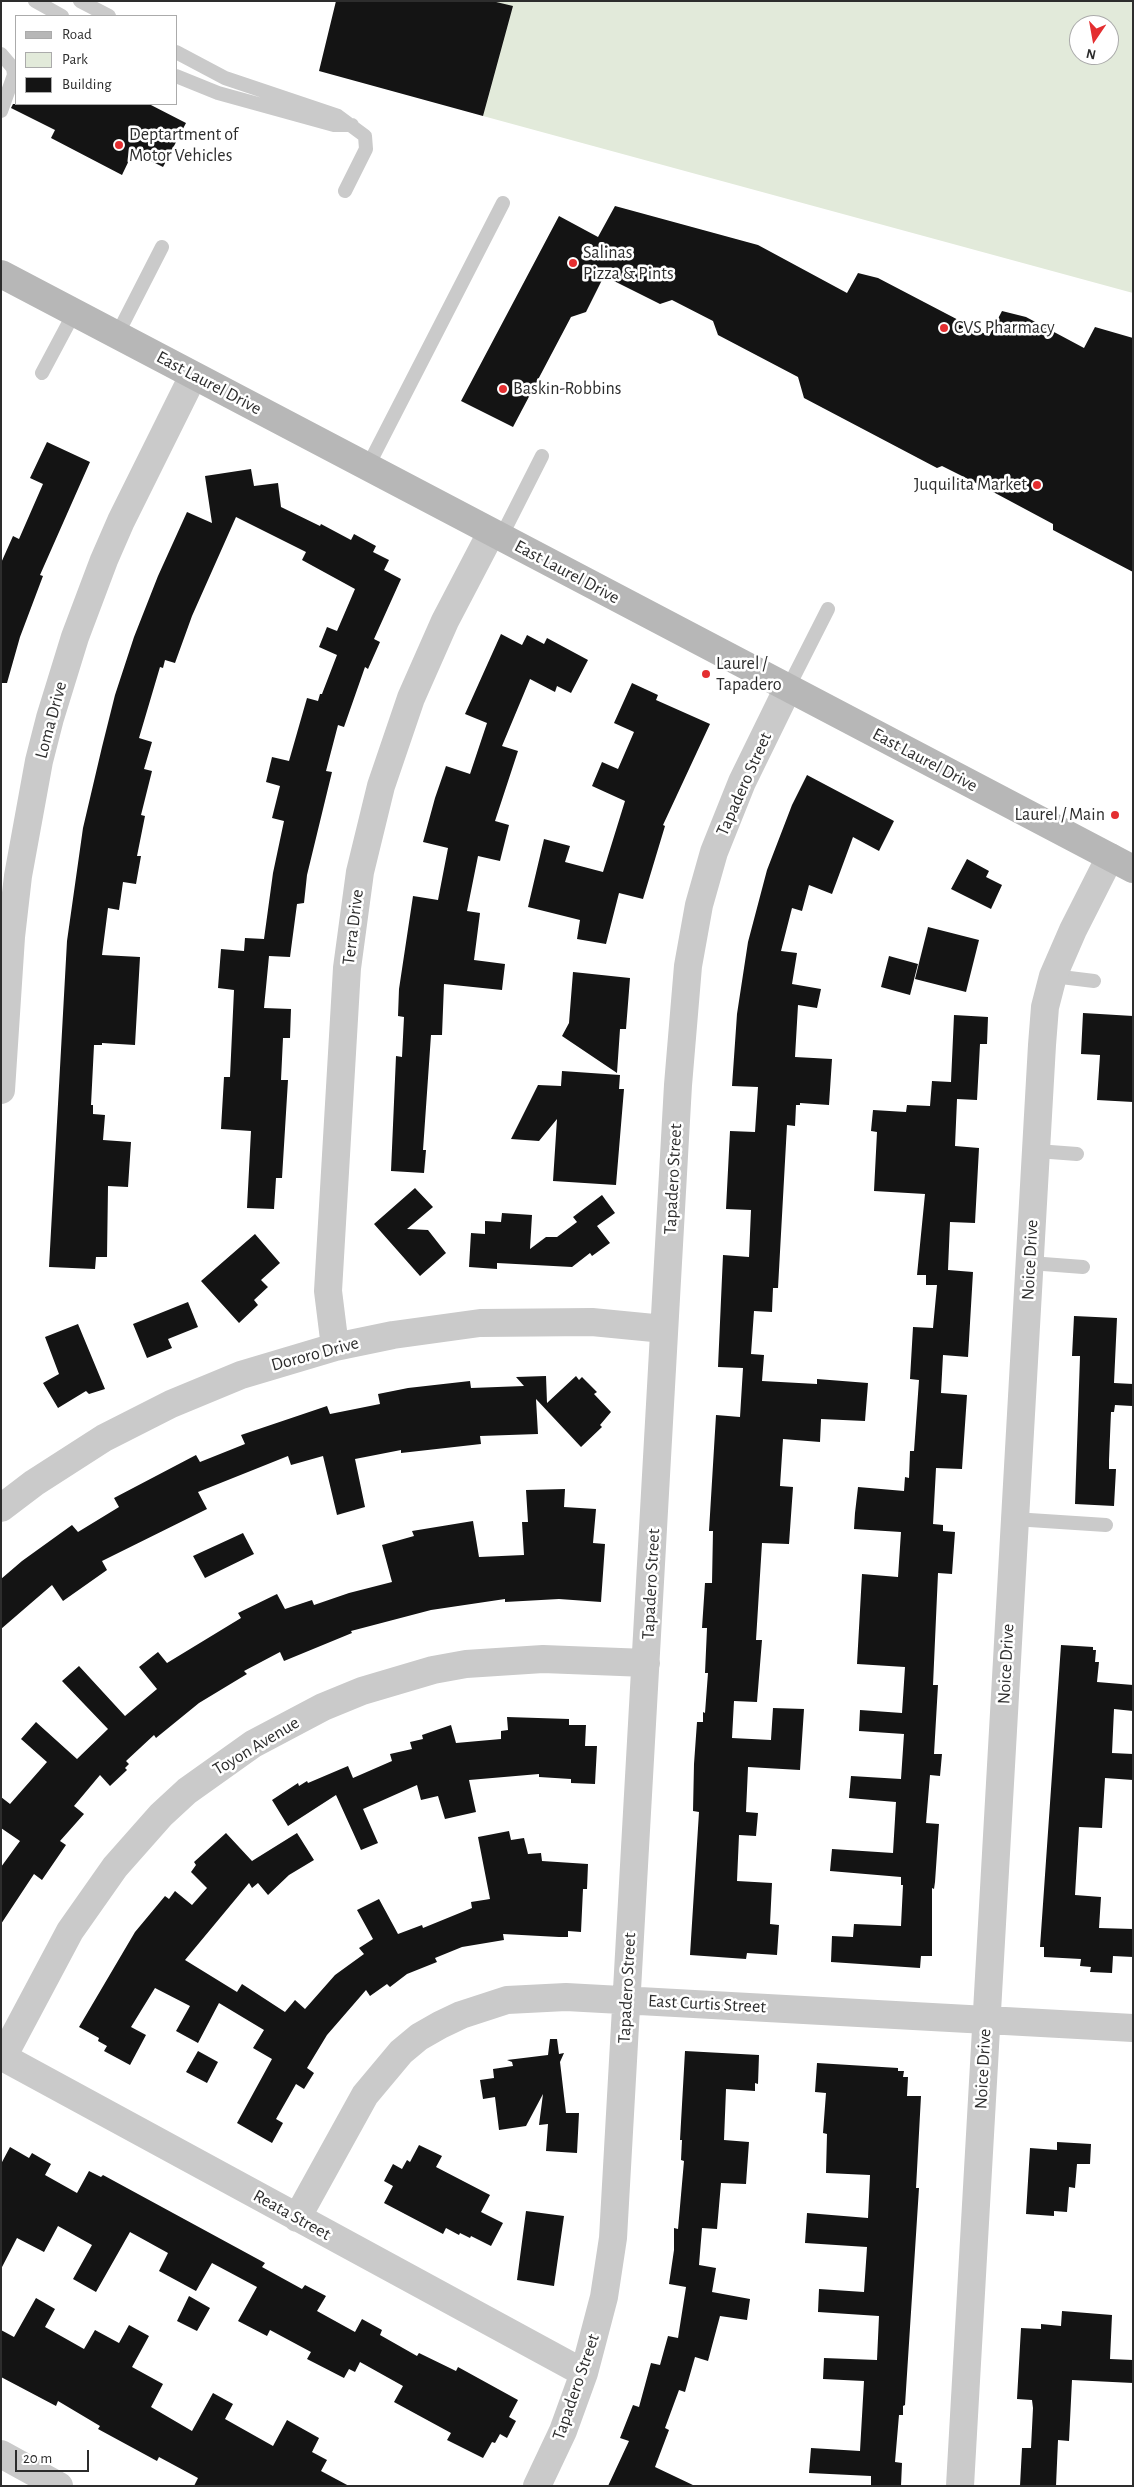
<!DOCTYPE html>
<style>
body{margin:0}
#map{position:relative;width:1134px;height:2487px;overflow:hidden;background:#fff;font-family:"Alegreya Sans",sans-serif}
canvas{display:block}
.frame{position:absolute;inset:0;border:2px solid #2d2d2d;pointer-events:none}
.legend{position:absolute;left:15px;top:15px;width:162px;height:90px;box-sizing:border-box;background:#fff;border:1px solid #ababab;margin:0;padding:6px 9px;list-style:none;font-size:15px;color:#2d2d2d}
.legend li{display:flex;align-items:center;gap:10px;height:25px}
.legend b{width:25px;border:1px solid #ababab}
.north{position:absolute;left:1069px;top:15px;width:50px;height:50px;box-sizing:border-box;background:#fff;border:1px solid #ababab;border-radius:50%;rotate:192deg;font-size:14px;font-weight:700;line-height:20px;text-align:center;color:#2d2d2d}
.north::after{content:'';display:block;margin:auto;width:18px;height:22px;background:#e42e30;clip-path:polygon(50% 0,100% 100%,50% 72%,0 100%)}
.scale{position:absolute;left:15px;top:2450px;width:74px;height:22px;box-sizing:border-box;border:2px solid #2d2d2d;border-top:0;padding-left:6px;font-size:15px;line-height:18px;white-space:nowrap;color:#2d2d2d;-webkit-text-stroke:4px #fff;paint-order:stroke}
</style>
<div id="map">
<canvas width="1134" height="2487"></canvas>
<div class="frame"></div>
<ul class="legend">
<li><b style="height:6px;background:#b7b7b7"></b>Road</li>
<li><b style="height:14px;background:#e2eada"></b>Park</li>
<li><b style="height:14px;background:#141414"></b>Building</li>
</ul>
<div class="north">N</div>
<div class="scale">20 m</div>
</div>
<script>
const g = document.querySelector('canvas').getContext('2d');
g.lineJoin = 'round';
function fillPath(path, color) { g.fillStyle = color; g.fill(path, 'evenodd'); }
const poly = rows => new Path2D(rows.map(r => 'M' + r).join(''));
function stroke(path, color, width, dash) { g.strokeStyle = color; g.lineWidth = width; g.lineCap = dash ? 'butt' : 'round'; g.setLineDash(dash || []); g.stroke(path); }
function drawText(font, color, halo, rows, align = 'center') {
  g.font = font + ' "Alegreya Sans",sans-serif'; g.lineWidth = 5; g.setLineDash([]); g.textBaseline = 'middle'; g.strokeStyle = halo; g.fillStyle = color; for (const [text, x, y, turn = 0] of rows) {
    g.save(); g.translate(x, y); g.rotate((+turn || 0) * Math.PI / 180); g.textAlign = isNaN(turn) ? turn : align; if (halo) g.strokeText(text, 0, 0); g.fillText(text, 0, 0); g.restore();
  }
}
const green = poly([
 [492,1,1133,1,1133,293,483,116],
 [1079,25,1109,25,1109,55,1079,55]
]);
const building = poly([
 [336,1,492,1,513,6,483,116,319,71],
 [13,104,149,104,186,123,163,167,133,152,122,175,51,138,55,130,11,108],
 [615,206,758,245,847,293,858,273,878,278,989,336,1002,311,1026,317,1084,348,1095,327,1133,338,1133,572,1053,530,1053,524,982,486,942,466,937,468,804,398,798,377,718,335,713,321,672,300,660,304,604,276,586,312,571,317,513,427,461,401,559,216,598,237],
 [47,442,90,462,40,575,43,576,20,637,7,683,1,683,1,563,13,536,19,539,43,484,30,478],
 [251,469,254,486,278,483,281,507,320,526,321,524,351,540,354,534,376,546,373,552,389,560,384,570,401,579,374,639,380,642,368,669,365,667,344,727,338,725,326,771,332,772,307,875,304,903,297,904,290,957,269,956,264,1008,291,1009,290,1038,283,1038,281,1080,288,1080,282,1178,276,1178,274,1209,247,1208,251,1131,221,1129,224,1077,230,1077,234,990,218,988,221,949,244,951,245,938,264,939,273,873,284,821,272,818,280,786,266,782,272,757,289,761,307,698,318,701,320,694,322,694,337,655,319,647,327,627,337,631,355,589,302,560,306,552,236,517,192,616,175,663,165,660,163,668,160,667,139,738,152,742,144,769,152,771,141,815,145,816,137,856,141,856,136,884,123,882,119,910,108,908,102,955,140,957,135,1045,102,1043,102,1045,94,1045,91,1105,93,1105,93,1114,105,1115,103,1140,131,1142,128,1187,108,1186,107,1257,96,1257,95,1269,49,1267,67,941,83,828,102,747,115,695,134,637,158,576,187,512,212,523,205,476],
 [501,634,522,645,527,635,544,644,547,638,588,660,571,693,557,686,555,692,530,679,502,746,518,751,495,821,509,825,500,861,478,856,467,911,480,913,474,960,505,964,502,990,444,984,442,1035,431,1035,423,1150,426,1150,424,1173,391,1171,396,1056,402,1057,404,1017,398,1016,399,989,410,916,413,896,438,900,448,848,423,842,435,798,446,766,470,774,487,723,465,714],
 [632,683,658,695,656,700,710,724,663,825,665,826,643,899,619,893,606,944,577,939,580,920,528,907,544,839,570,846,565,862,603,872,625,801,592,786,602,762,618,769,634,732,614,723],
 [807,775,894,821,879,851,853,837,832,894,809,885,802,911,792,908,781,951,797,953,792,984,821,989,817,1008,798,1005,795,1057,832,1059,829,1105,800,1103,800,1105,796,1105,795,1126,787,1125,778,1288,773,1288,772,1312,754,1311,751,1354,764,1355,762,1381,817,1384,817,1379,868,1383,865,1421,821,1419,820,1442,783,1439,780,1486,793,1487,789,1544,762,1543,756,1640,762,1640,757,1702,734,1701,732,1738,771,1740,773,1708,804,1709,800,1770,748,1767,746,1812,758,1813,756,1836,739,1835,737,1881,772,1883,770,1924,779,1925,777,1955,747,1953,746,1959,690,1955,699,1812,693,1811,694,1764,697,1722,703,1722,703,1712,705,1713,708,1673,705,1673,707,1628,702,1628,705,1583,712,1583,713,1531,709,1531,716,1415,740,1417,743,1368,718,1367,723,1255,749,1257,751,1210,726,1209,730,1131,755,1132,758,1087,732,1086,737,1014,748,942,767,870,792,805],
 [967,859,989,871,986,877,1002,885,991,909,951,889],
 [928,927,979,940,966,992,915,979],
 [889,956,918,964,910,995,881,987],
 [573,972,630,978,626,1029,620,1029,617,1073,562,1036,569,1023],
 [1083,1013,1133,1016,1133,1102,1097,1100,1100,1055,1081,1054],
 [954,1015,988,1017,987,1044,980,1044,977,1100,957,1099,955,1146,979,1148,975,1223,950,1222,948,1270,973,1272,968,1357,943,1355,941,1393,967,1395,962,1469,936,1468,933,1524,943,1525,943,1531,955,1532,952,1574,938,1573,933,1685,938,1685,934,1754,942,1754,940,1776,930,1775,926,1823,939,1824,935,1882,934,1889,932,1888,932,1956,921,1956,920,1968,831,1962,832,1936,853,1937,854,1924,901,1926,903,1885,901,1885,901,1877,830,1871,832,1849,893,1853,896,1802,849,1798,851,1776,901,1779,904,1734,859,1731,860,1710,902,1713,905,1667,857,1664,862,1574,898,1577,901,1532,854,1529,855,1513,858,1487,904,1491,905,1477,909,1478,910,1451,914,1451,919,1380,910,1379,913,1327,933,1328,937,1285,926,1285,926,1275,917,1275,925,1194,874,1191,877,1132,871,1131,873,1110,906,1112,907,1105,930,1106,932,1081,951,1082],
 [562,1071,620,1075,619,1089,624,1089,616,1185,553,1181,557,1119,539,1141,511,1139,538,1085,561,1086],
 [415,1188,433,1207,407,1229,428,1230,446,1253,420,1276,374,1224],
 [602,1195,615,1213,597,1226,610,1243,592,1256,590,1253,572,1267,497,1263,497,1269,469,1267,471,1233,485,1234,485,1221,501,1222,502,1213,532,1215,530,1249,546,1237,557,1237,577,1222,573,1217],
 [255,1234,280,1263,261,1280,268,1287,254,1300,258,1305,239,1323,201,1281],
 [188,1302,198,1327,168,1339,172,1348,147,1358,133,1324],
 [1074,1316,1117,1318,1114,1383,1133,1384,1132,1406,1115,1405,1114,1412,1111,1412,1109,1460,1109,1469,1116,1469,1114,1506,1075,1504,1080,1356,1072,1356],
 [78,1324,105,1389,89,1394,86,1391,58,1408,43,1383,59,1374,45,1337],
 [546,1376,547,1403,576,1376,579,1380,582,1377,597,1392,594,1394,611,1412,600,1425,602,1427,581,1447,536,1399,538,1434,480,1436,481,1444,401,1453,401,1450,355,1459,365,1507,337,1515,323,1456,291,1465,288,1456,198,1492,207,1509,102,1561,107,1570,63,1601,52,1585,1,1629,1,1579,22,1561,72,1525,78,1532,119,1507,114,1498,196,1455,200,1462,245,1444,241,1435,327,1406,330,1414,380,1404,378,1394,408,1388,470,1381,471,1388,524,1386,516,1377],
 [565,1489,564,1507,596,1509,593,1543,605,1544,601,1602,559,1599,505,1602,505,1599,431,1610,351,1631,352,1633,284,1661,280,1652,244,1671,247,1674,199,1703,156,1738,154,1735,126,1761,129,1764,125,1768,127,1770,110,1786,100,1775,74,1806,84,1814,60,1841,66,1845,42,1880,34,1874,1,1924,1,1867,20,1841,1,1828,1,1797,10,1804,47,1762,21,1739,36,1722,77,1759,108,1729,62,1681,79,1666,125,1716,157,1689,139,1667,158,1652,167,1663,241,1618,238,1613,277,1594,285,1609,312,1600,314,1605,349,1593,392,1582,382,1545,414,1536,412,1531,473,1521,479,1557,524,1555,522,1522,528,1522,526,1490],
 [243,1533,254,1554,205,1578,193,1556],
 [1061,1645,1093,1647,1093,1650,1096,1650,1095,1662,1099,1662,1097,1682,1133,1685,1133,1711,1114,1709,1112,1753,1133,1754,1133,1780,1105,1778,1102,1828,1079,1827,1075,1895,1101,1897,1099,1928,1133,1929,1133,1957,1113,1956,1112,1973,1090,1972,1091,1967,1080,1966,1081,1959,1044,1957,1044,1947,1040,1947],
 [507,1717,569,1719,569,1725,586,1725,585,1746,597,1746,595,1784,571,1783,571,1779,539,1777,539,1774,469,1780,476,1812,445,1819,438,1796,421,1800,417,1785,363,1809,378,1843,361,1850,336,1795,288,1826,272,1800,298,1783,299,1786,307,1781,308,1783,348,1766,353,1778,392,1761,390,1754,412,1749,410,1742,423,1739,422,1735,451,1725,456,1743,501,1739,501,1731,508,1730],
 [509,1831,511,1840,524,1838,528,1854,541,1853,542,1861,588,1864,587,1889,583,1889,581,1932,568,1931,568,1937,559,1937,503,1934,504,1940,462,1947,435,1958,437,1962,407,1974,390,1987,387,1984,370,1996,366,1990,327,2035,307,2068,314,2073,304,2089,296,2084,276,2119,283,2123,272,2143,237,2123,272,2059,253,2048,264,2030,219,2003,198,2043,176,2031,190,2006,155,1988,131,2027,146,2035,130,2065,104,2051,107,2046,98,2041,99,2038,79,2027,135,1932,165,1896,169,1899,175,1891,192,1905,207,1888,191,1872,196,1865,194,1862,226,1833,252,1861,297,1833,314,1860,289,1875,268,1895,258,1883,252,1888,249,1883,185,1960,237,1992,242,1984,285,2012,295,2000,305,2009,335,1975,364,1954,359,1948,373,1939,357,1910,379,1899,398,1934,422,1925,423,1928,472,1908,471,1902,490,1899,478,1837],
 [550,2039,557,2039,559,2054,564,2053,560,2062,566,2113,579,2113,577,2153,546,2151,548,2124,539,2125,543,2094,526,2126,499,2130,495,2097,483,2099,480,2080,494,2078,493,2069,513,2066,512,2062,507,2060,548,2055],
 [198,2051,218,2062,207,2083,186,2072],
 [685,2051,759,2055,758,2084,755,2083,755,2091,726,2089,724,2140,749,2142,746,2184,721,2183,717,2229,702,2228,699,2265,716,2268,712,2292,750,2299,747,2320,720,2316,708,2361,695,2357,685,2392,679,2390,665,2428,669,2430,655,2467,695,2486,608,2486,629,2441,620,2438,633,2405,639,2407,651,2363,660,2365,668,2336,678,2338,686,2287,669,2284,674,2250,674,2228,678,2229,684,2161,681,2160,682,2140,680,2140],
 [817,2063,898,2068,898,2071,904,2071,903,2077,908,2077,907,2096,921,2096,916,2188,919,2188,905,2405,903,2406,903,2415,899,2415,895,2462,902,2463,901,2486,871,2486,871,2476,809,2473,811,2448,860,2451,864,2381,823,2379,824,2358,877,2360,879,2316,818,2312,819,2289,864,2292,867,2247,805,2243,807,2213,868,2218,870,2175,826,2173,827,2134,823,2133,826,2093,815,2092],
 [1057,2142,1091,2144,1090,2164,1077,2164,1075,2188,1069,2187,1067,2212,1054,2211,1054,2216,1026,2214,1030,2148,1057,2150],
 [419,2145,442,2156,436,2167,490,2195,481,2212,503,2223,491,2246,471,2236,470,2238,460,2233,459,2235,446,2228,443,2234,384,2203,393,2186,384,2181,393,2164,402,2169,407,2160,410,2162],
 [10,2147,29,2158,32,2153,51,2164,45,2175,77,2193,89,2171,101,2177,103,2175,265,2263,262,2267,302,2289,305,2285,326,2296,317,2311,355,2332,362,2319,382,2330,380,2335,417,2356,419,2353,456,2371,458,2367,518,2400,509,2417,516,2421,507,2438,500,2434,495,2443,492,2442,483,2458,447,2440,451,2433,394,2402,403,2386,360,2362,355,2372,349,2369,344,2378,307,2359,311,2352,270,2330,267,2336,238,2321,257,2287,212,2263,196,2291,159,2271,168,2253,130,2232,96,2292,73,2279,92,2245,58,2226,44,2252,17,2238,1,2269,1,2164],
 [526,2211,564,2216,554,2286,517,2280],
 [189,2296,210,2308,197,2331,177,2321],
 [36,2298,55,2309,45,2327,84,2349,95,2330,119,2343,129,2325,149,2336,132,2367,163,2384,151,2407,192,2431,213,2393,233,2404,225,2419,273,2446,287,2420,319,2438,312,2452,327,2460,321,2471,349,2486,194,2486,198,2478,159,2457,157,2461,98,2429,100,2426,58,2401,56,2406,1,2377,1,2330,14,2337],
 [1062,2311,1112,2315,1110,2359,1133,2360,1133,2383,1072,2380,1069,2441,1058,2440,1056,2486,1020,2486,1022,2448,1031,2448,1033,2408,1032,2400,1017,2399,1021,2328,1041,2329,1041,2324,1061,2326]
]);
const service = poly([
 [35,1,62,16],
 [80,1,109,16],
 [176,52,225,78,338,116,365,136,366,149,345,191],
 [1,54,13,68,14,75,1,111],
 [176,76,218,93,334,125,352,125],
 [117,335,162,247],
 [42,373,74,313],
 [368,466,503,203],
 [501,537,542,456],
 [788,688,828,609],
 [1053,976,1094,981],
 [1037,1151,1077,1154],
 [1030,1263,1083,1267],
 [1014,1519,1106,1525]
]);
const minor = poly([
 [1,1090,11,937,18,876,39,761,50,718,75,637,104,560,121,521,193,376],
 [335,1347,328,1291,347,968,360,872,381,786,411,698,445,621,491,533],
 [1,1508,34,1483,104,1438,171,1404,241,1375,335,1347,393,1335,480,1323,592,1322,664,1329],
 [1,2056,584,2373],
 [3,2057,70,1931,115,1867,161,1815,187,1791,253,1744,323,1707,362,1691,433,1670,466,1664,543,1659,646,1663],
 [297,2218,365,2095,401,2052,419,2037,440,2025,461,2015,507,2000,566,1997,1133,2028],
 [537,2486,563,2431,584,2373,604,2297,613,2238,678,1085,688,966,699,905,714,852,742,782,788,688],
 [960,2486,1042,1045,1045,1007,1053,976,1073,930,1110,857]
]);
const tertiary = poly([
 [1,2454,59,2486]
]);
const secondary = poly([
 [1,274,1133,869]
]);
const markers = [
 [119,145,5,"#e42e30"],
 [573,263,5,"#e42e30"],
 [944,328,5,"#e42e30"],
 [503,389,5,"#e42e30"],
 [1037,485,5,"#e42e30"],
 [706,674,5,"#e42e30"],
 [1115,815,5,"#e42e30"]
];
const poiNames = [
 ["Deptartment of",129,135],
 ["Motor Vehicles",129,156],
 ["Salinas",583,253],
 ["Pizza & Pints",583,274],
 ["CVS Pharmacy",954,328],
 ["Baskin-Robbins",513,389],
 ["Juquilita Market",1027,485,"right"],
 ["Laurel /",716,664],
 ["Tapadero",716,685],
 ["Laurel / Main",1105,815,"right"]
];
const streetNames = [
 ["East Laurel Drive",209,383,28],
 ["East Laurel Drive",567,572,28],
 ["Loma Drive",51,720,-75],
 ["East Laurel Drive",925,760,28],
 ["Tapadero Street",744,784,-66],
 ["Terra Drive",353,927,-83],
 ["Tapadero Street",673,1179,-87],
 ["Noice Drive",1030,1260,-87],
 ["Dororo Drive",315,1354,-15],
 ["Tapadero Street",651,1584,-87],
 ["Noice Drive",1006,1664,-87],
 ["Toyon Avenue",256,1746,-31],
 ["Tapadero Street",627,1988,-87],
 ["East Curtis Street",707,2004,3],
 ["Noice Drive",983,2069,-87],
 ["Reata Street",292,2215,29],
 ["Tapadero Street",576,2387,-71]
];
fillPath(green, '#e2eada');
fillPath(building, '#141414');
stroke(service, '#cacaca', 14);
stroke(minor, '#cacaca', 28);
stroke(tertiary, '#cacaca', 28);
stroke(secondary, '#b7b7b7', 28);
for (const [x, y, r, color] of markers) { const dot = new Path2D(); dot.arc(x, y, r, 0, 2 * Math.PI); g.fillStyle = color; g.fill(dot); stroke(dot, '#fff', 2); }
drawText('18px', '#2d2d2d', '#fff', poiNames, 'left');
drawText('18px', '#2d2d2d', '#fff', streetNames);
</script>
